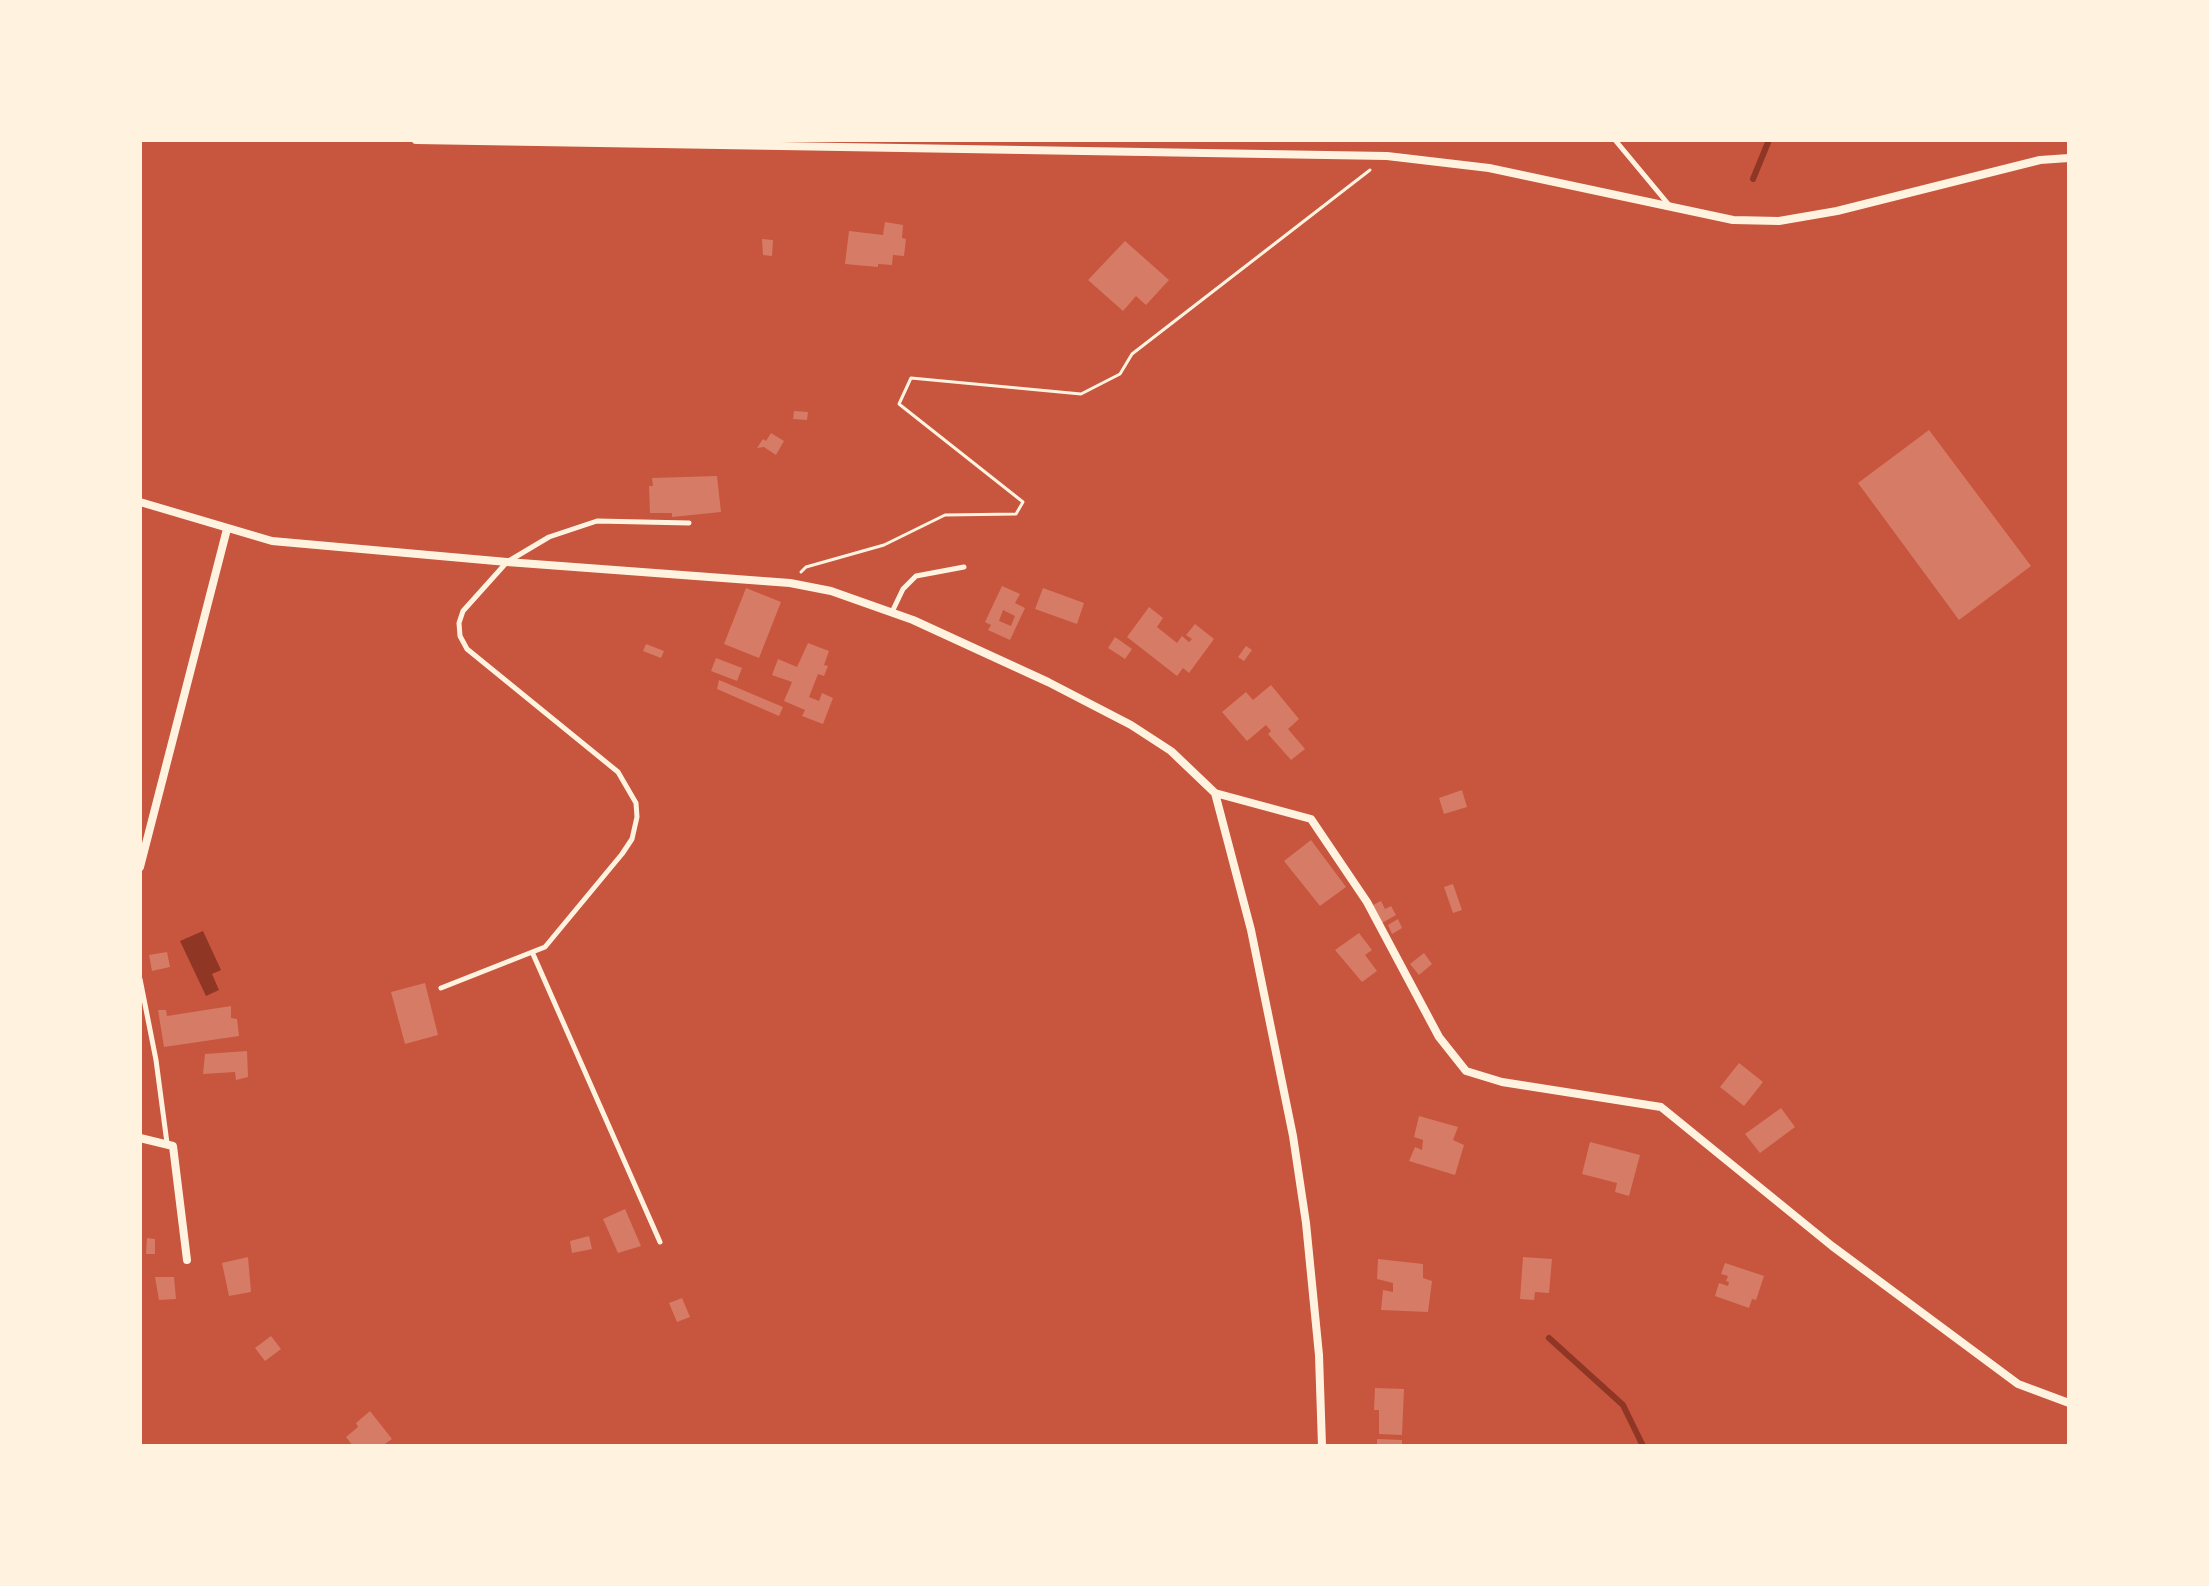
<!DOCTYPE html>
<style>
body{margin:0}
#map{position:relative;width:2209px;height:1586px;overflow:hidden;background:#c8553d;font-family:Rubik,sans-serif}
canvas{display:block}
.frame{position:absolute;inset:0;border:142px solid #fff3e0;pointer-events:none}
</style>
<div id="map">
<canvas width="2209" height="1586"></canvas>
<div class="frame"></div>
</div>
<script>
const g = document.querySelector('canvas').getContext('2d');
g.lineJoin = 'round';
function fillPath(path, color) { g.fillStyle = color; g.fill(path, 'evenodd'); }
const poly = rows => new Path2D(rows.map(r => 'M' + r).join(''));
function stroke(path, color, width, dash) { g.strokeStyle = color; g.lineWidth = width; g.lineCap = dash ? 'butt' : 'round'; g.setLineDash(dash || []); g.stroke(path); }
const water = poly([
 [203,931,221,970,212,974,219,990,206,996,180,941]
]);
const stream = poly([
 [1753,179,1769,140],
 [1549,1338,1623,1405,1643,1446]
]);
const building = poly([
 [885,222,903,225,902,238,906,239,904,256,893,255,892,265,878,264,878,267,845,264,849,231,883,235],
 [762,239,773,240,772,256,763,255],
 [1125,241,1169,280,1146,305,1136,296,1123,311,1088,280],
 [794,411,808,412,807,420,793,419],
 [1929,430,2031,566,1959,620,1858,483],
 [771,433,784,441,776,455,764,447,757,448,763,439,766,441],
 [717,476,721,512,672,517,672,513,650,513,649,486,653,486,652,478],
 [1002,586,1020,594,1015,603,1025,608,1010,640,988,630,991,625,985,622],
 [1003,610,1015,616,1011,626,999,621],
 [746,588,781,602,759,658,724,644],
 [1043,588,1084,603,1077,624,1035,609],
 [1149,607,1163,618,1157,627,1177,643,1182,636,1189,642,1192,639,1186,635,1195,624,1214,639,1189,673,1183,668,1177,676,1127,637],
 [1115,637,1132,649,1125,659,1108,648],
 [808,643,829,651,824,665,828,666,824,676,818,674,809,697,819,701,822,693,833,698,823,724,802,716,805,710,784,701,792,682,772,675,778,659,797,667],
 [646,644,664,651,661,658,643,651],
 [1246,646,1252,650,1244,661,1238,657],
 [716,658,742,668,737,681,711,671],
 [719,680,783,707,779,716,717,689],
 [1271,685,1299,719,1288,729,1305,749,1291,760,1268,734,1271,731,1266,725,1247,741,1222,712,1246,692,1253,700],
 [1462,790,1467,807,1444,814,1439,798],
 [1311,840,1346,887,1320,906,1284,861],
 [1453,884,1462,910,1453,913,1444,887],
 [1381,901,1385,909,1391,906,1396,915,1382,923,1373,905],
 [1398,919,1402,928,1392,934,1388,925],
 [1359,933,1372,950,1365,955,1377,971,1362,982,1335,950],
 [167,952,170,967,152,971,149,955],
 [1424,953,1432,964,1419,975,1410,964],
 [425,983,438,1035,405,1044,391,992],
 [231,1006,231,1018,237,1019,239,1036,164,1047,158,1010,166,1010,167,1016],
 [247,1051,248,1077,236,1080,235,1072,203,1074,205,1054],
 [1739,1063,1763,1082,1744,1106,1720,1087],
 [1781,1108,1795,1127,1760,1153,1745,1134],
 [1419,1116,1458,1127,1453,1140,1464,1145,1455,1175,1409,1161,1415,1147,1422,1150,1423,1140,1414,1137],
 [1590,1142,1640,1155,1629,1196,1615,1192,1617,1183,1582,1174],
 [625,1209,641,1246,618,1253,603,1219],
 [589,1236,592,1249,572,1253,570,1241],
 [147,1238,155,1239,155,1254,146,1254],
 [248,1257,251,1292,229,1296,222,1263],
 [1523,1257,1552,1259,1549,1293,1535,1292,1534,1300,1520,1299],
 [1378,1259,1423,1264,1423,1278,1432,1281,1428,1312,1381,1310,1383,1290,1393,1292,1393,1283,1377,1279],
 [1725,1263,1764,1276,1756,1300,1752,1299,1749,1308,1715,1296,1719,1283,1728,1286,1729,1282,1726,1281,1728,1276,1721,1274],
 [155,1277,174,1277,176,1299,159,1300],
 [682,1298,690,1317,677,1322,669,1303],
 [271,1336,281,1349,265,1361,255,1348],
 [1375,1388,1404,1389,1402,1435,1379,1434,1379,1410,1374,1410],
 [370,1411,392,1439,382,1446,353,1446,346,1437,358,1427,356,1423],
 [1377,1439,1402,1440,1402,1446,1377,1446]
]);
const path = poly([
 [801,572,806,567,884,545,945,515,1016,514,1023,502,899,404,911,378,1081,394,1120,374,1132,354,1370,170]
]);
const service = poly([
 [1615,140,1669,205],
 [892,612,903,589,916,576,964,567],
 [533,954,660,1242],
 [140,979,156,1060,167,1143],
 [441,988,545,947,622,854,632,839,637,817,636,803,618,772,467,649,460,636,459,623,463,611,507,562,549,537,597,521,689,523]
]);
const minor = poly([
 [416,140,1387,156,1489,168,1733,220,1779,221,1837,211,2040,160,2069,158],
 [140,502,272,541,507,562,790,583,831,591,913,620,1048,682,1131,725,1171,751,1215,793,1251,930,1293,1136,1306,1223,1319,1355,1322,1446],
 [1215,793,1311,819,1367,902,1439,1037,1466,1071,1502,1082,1661,1107,1832,1246,2018,1384,2069,1403],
 [140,867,227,529],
 [140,1138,173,1146,187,1260]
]);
fillPath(water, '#8f3625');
stroke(stream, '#8f3625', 6);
fillPath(building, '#d67c66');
stroke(path, '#fff3e0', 3);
stroke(service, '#fff3e0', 5);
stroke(minor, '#fff3e0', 8);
</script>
